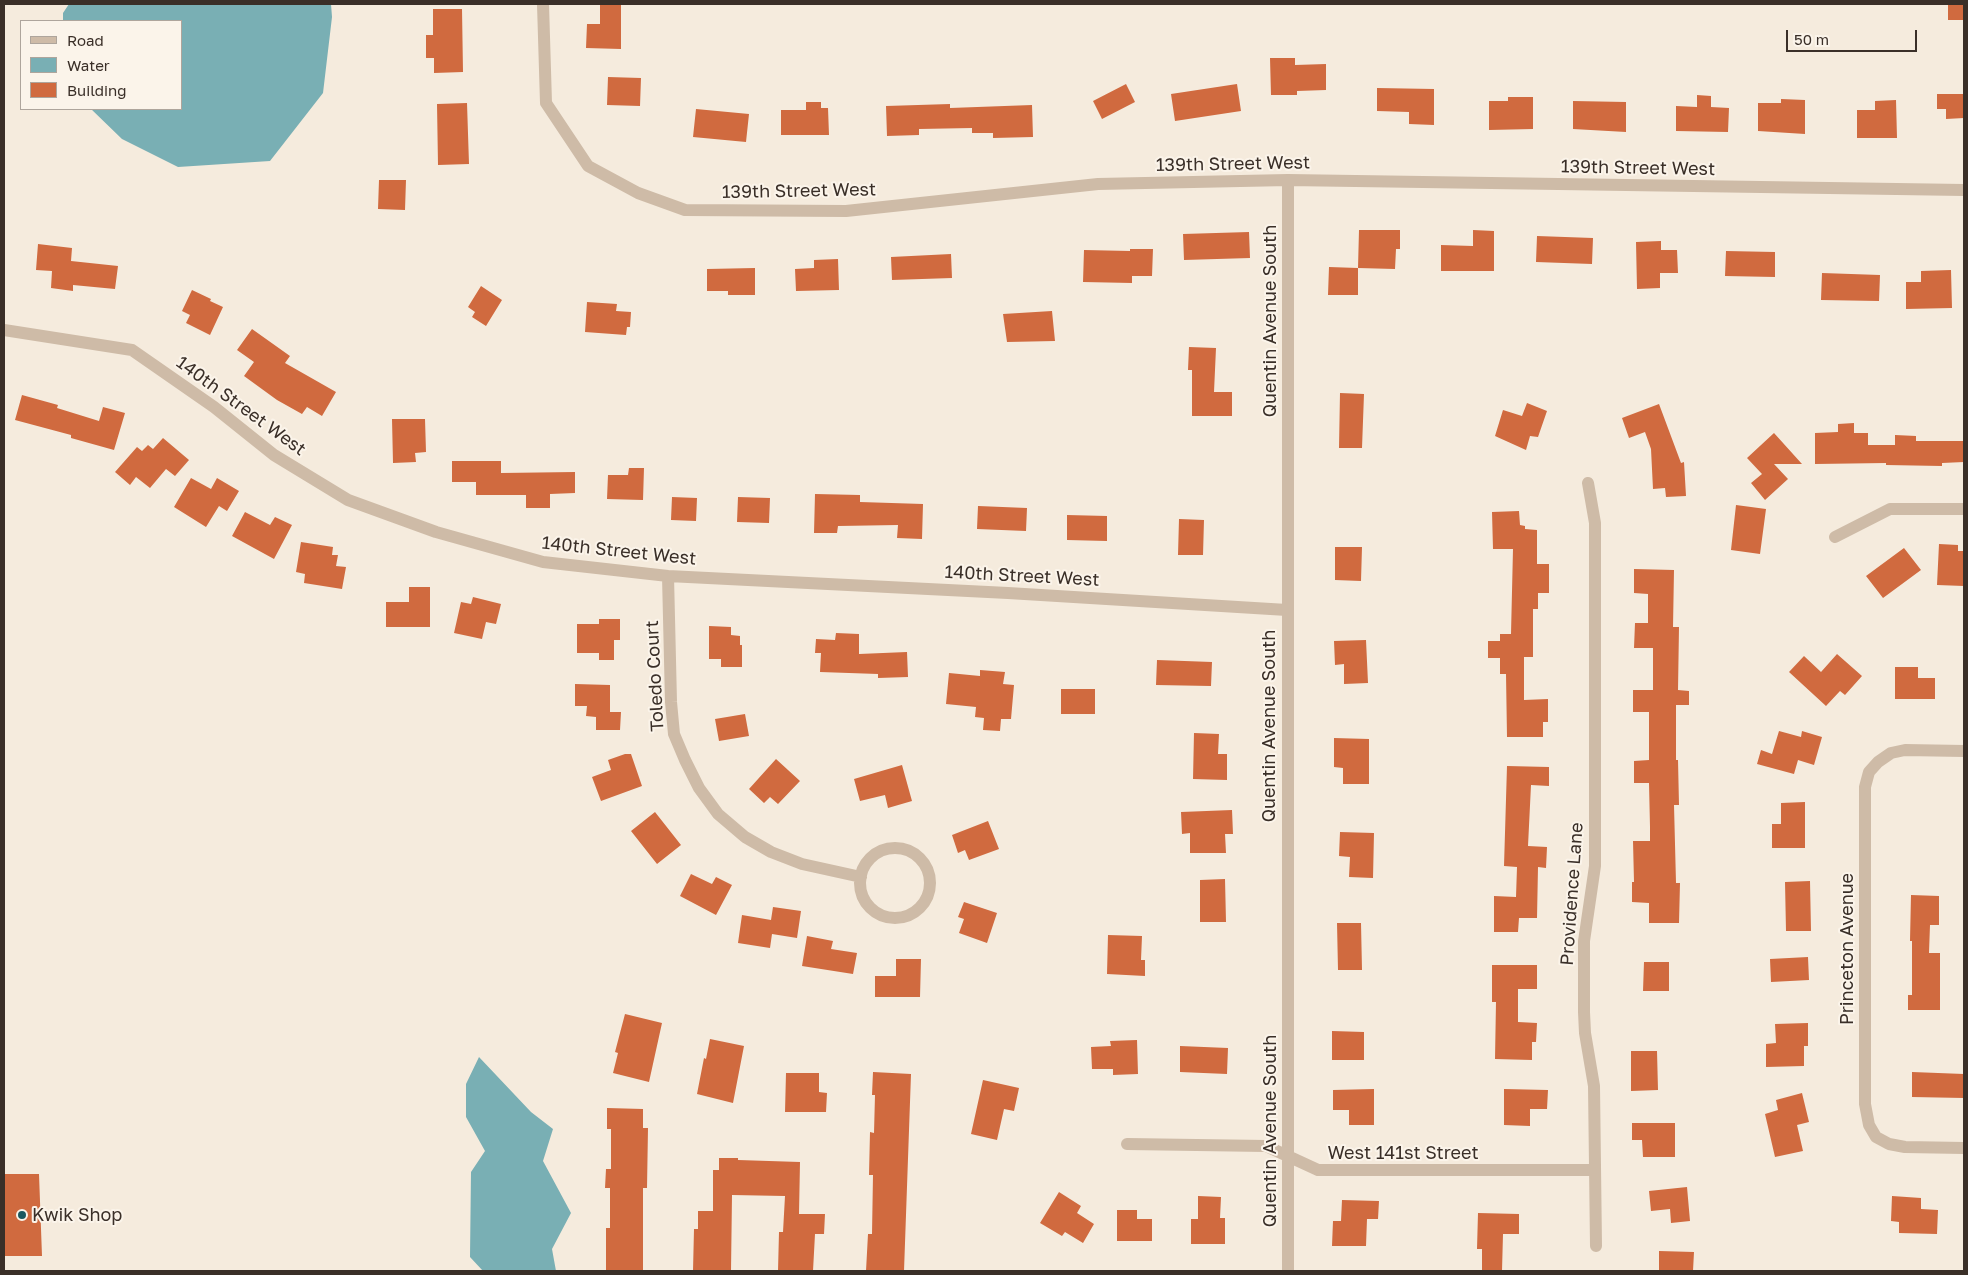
<!DOCTYPE html>
<style>
body{margin:0}
#map{position:relative;width:1968px;height:1275px;overflow:hidden;background:#f5ebdd;font-family:"Golos Text",sans-serif}
canvas{display:block}
.frame{position:absolute;inset:0;border:5px solid #3a2f28;pointer-events:none}
.legend{position:absolute;left:20px;top:20px;width:162px;height:90px;box-sizing:border-box;background:#fbf4ea;border:1px solid #aea59c;margin:0;padding:6px 9px;list-style:none;font-size:15px;color:#3a2f28}
.legend li{display:flex;align-items:center;gap:10px;height:25px}
.legend b{width:25px;border:1px solid #aea59c}
.scale{position:absolute;left:1786px;top:30px;width:131px;height:22px;box-sizing:border-box;border:2px solid #3a2f28;border-top:0;padding-left:6px;font-size:15px;line-height:18px;white-space:nowrap;color:#3a2f28;-webkit-text-stroke:4px #fbf4ea;paint-order:stroke}
</style>
<div id="map">
<canvas width="1968" height="1275"></canvas>
<div class="frame"></div>
<ul class="legend">
<li><b style="height:6px;background:#cebba7"></b>Road</li>
<li><b style="height:14px;background:#79afb4"></b>Water</li>
<li><b style="height:14px;background:#d06a3f"></b>Building</li>
</ul>
<div class="scale">50 m</div>
</div>
<script>
const g = document.querySelector('canvas').getContext('2d');
g.lineJoin = 'round';
function fillPath(path, color) { g.fillStyle = color; g.fill(path, 'evenodd'); }
const poly = rows => new Path2D(rows.map(r => 'M' + r).join(''));
function stroke(path, color, width, dash) { g.strokeStyle = color; g.lineWidth = width; g.lineCap = dash ? 'butt' : 'round'; g.setLineDash(dash || []); g.stroke(path); }
function drawText(font, color, halo, rows, align = 'center') {
  g.font = font + ' "Golos Text",sans-serif'; g.lineWidth = 4; g.setLineDash([]); g.textBaseline = 'middle'; g.strokeStyle = halo; g.fillStyle = color; for (const [text, x, y, turn = 0] of rows) {
    g.save(); g.translate(x, y); g.rotate((+turn || 0) * Math.PI / 180); g.textAlign = isNaN(turn) ? turn : align; if (halo) g.strokeText(text, 0, 0); g.fillText(text, 0, 0); g.restore();
  }
}
const water = poly([
 [69,4,331,4,332,17,323,93,270,161,178,167,122,139,91,109,181,109,181,21,63,21,63,13],
 [479,1057,531,1112,553,1129,543,1161,571,1213,552,1249,556,1271,483,1271,470,1257,471,1172,485,1151,466,1117,466,1084]
]);
const building = poly([
 [600,4,621,4,621,49,586,48,587,24,600,24],
 [1948,4,1964,4,1964,20,1948,20],
 [433,9,462,9,463,72,434,73,434,58,426,58,426,35,433,35],
 [1270,58,1295,58,1295,65,1326,64,1326,90,1297,91,1297,95,1271,95],
 [608,77,641,78,640,106,607,105],
 [1126,84,1135,102,1102,119,1093,101],
 [1237,84,1241,111,1175,121,1171,94],
 [1377,88,1434,89,1434,125,1409,124,1409,112,1377,111],
 [1937,94,1964,94,1964,118,1946,119,1946,109,1937,109],
 [1697,95,1711,96,1711,107,1729,108,1728,132,1676,131,1676,106,1697,107],
 [1508,97,1533,97,1533,129,1489,130,1489,101,1508,101],
 [1781,99,1805,100,1805,134,1758,131,1758,103,1781,103],
 [1896,100,1897,138,1857,138,1857,110,1875,110,1875,101],
 [1573,101,1626,102,1626,132,1573,129],
 [806,102,821,102,821,108,828,108,829,135,781,135,781,110,806,110],
 [467,103,469,164,438,165,437,104],
 [950,104,950,108,1032,105,1033,137,993,138,993,133,972,133,972,128,919,129,919,135,887,136,886,106],
 [696,109,749,114,746,142,693,137],
 [379,180,406,180,405,210,378,209],
 [1359,230,1400,230,1400,249,1396,249,1395,269,1358,268],
 [1473,230,1494,231,1494,271,1441,271,1441,245,1473,246],
 [1249,232,1250,258,1184,260,1183,234],
 [1537,236,1593,238,1592,264,1536,262],
 [1661,241,1661,250,1677,250,1678,273,1660,273,1660,288,1637,289,1636,242],
 [38,244,72,248,71,261,118,266,115,289,73,285,73,291,51,288,52,271,36,270],
 [1130,249,1153,249,1152,276,1132,276,1132,283,1083,282,1084,250,1130,251],
 [1726,251,1775,252,1775,277,1725,276],
 [951,254,952,278,892,280,891,257],
 [838,259,839,290,796,291,795,269,814,268,814,260],
 [1329,267,1358,268,1358,295,1328,295],
 [755,268,755,295,728,295,728,291,707,291,707,269],
 [1951,270,1952,308,1906,309,1906,282,1921,282,1921,271],
 [1822,273,1880,275,1879,301,1821,300],
 [481,286,502,300,486,326,472,317,475,312,468,307],
 [192,290,211,299,210,301,223,307,210,335,186,323,190,315,182,311],
 [587,302,617,304,616,311,631,312,630,327,627,327,626,335,585,332],
 [1052,311,1055,341,1007,342,1003,314],
 [252,329,290,356,285,363,336,392,322,416,307,407,302,414,277,400,244,376,254,362,237,350],
 [1189,347,1216,348,1214,392,1232,392,1232,416,1192,416,1192,370,1188,370],
 [1340,393,1364,394,1362,448,1339,448],
 [22,395,58,405,57,408,99,421,103,407,125,413,114,450,71,438,71,435,15,420],
 [1527,403,1547,411,1538,437,1530,436,1526,450,1495,436,1503,410,1522,416],
 [1659,404,1681,463,1684,462,1686,496,1666,497,1665,488,1653,489,1651,449,1645,432,1629,438,1622,418],
 [392,419,425,419,426,452,415,453,416,462,393,463],
 [1854,423,1854,433,1868,433,1868,445,1895,445,1895,435,1916,436,1916,441,1964,441,1964,462,1942,463,1942,466,1886,465,1886,463,1815,464,1815,433,1838,432,1838,424],
 [1774,433,1802,464,1774,464,1788,479,1765,500,1751,483,1762,474,1747,458],
 [163,438,189,460,175,476,166,469,150,488,136,477,130,485,115,472,137,447,142,451,148,445,153,449],
 [452,461,501,461,501,473,575,472,575,493,550,494,550,508,526,508,526,495,476,495,476,482,452,482],
 [629,468,644,468,643,500,607,499,608,475,628,475],
 [191,478,211,489,217,478,239,491,227,511,219,506,206,527,174,507],
 [815,494,860,495,860,502,923,504,922,539,897,538,898,525,838,526,837,533,814,533],
 [672,497,697,498,696,521,671,520],
 [738,497,770,498,769,523,737,522],
 [1736,505,1766,509,1760,554,1731,550],
 [978,506,1027,508,1026,531,977,529],
 [1519,511,1520,525,1525,526,1525,529,1537,530,1537,564,1549,564,1549,593,1538,593,1538,609,1533,609,1533,657,1524,657,1524,700,1548,699,1548,722,1543,722,1543,737,1507,737,1506,674,1500,674,1500,658,1488,658,1488,641,1500,641,1500,634,1511,634,1513,549,1493,549,1492,512],
 [245,512,270,525,275,517,292,525,274,559,232,536],
 [1067,515,1107,516,1107,541,1067,540],
 [1179,519,1204,520,1203,555,1178,555],
 [301,542,333,547,332,555,338,555,336,566,346,567,342,589,304,583,305,574,296,572],
 [1939,544,1958,545,1958,551,1964,551,1964,586,1937,585],
 [1335,547,1362,547,1361,581,1335,580],
 [1904,548,1921,570,1883,598,1866,576],
 [1634,569,1674,570,1673,627,1679,627,1678,690,1689,691,1689,705,1676,705,1676,760,1678,760,1679,805,1674,805,1676,883,1680,883,1679,923,1649,923,1649,903,1632,902,1632,882,1634,882,1633,841,1650,841,1650,827,1649,783,1634,783,1634,761,1649,760,1649,712,1633,712,1633,690,1653,690,1653,648,1634,648,1635,623,1648,623,1648,594,1634,593],
 [409,587,430,587,430,627,386,627,386,602,409,602],
 [473,597,501,604,496,624,486,622,482,639,454,633,461,602,471,604],
 [599,619,620,619,620,640,614,640,614,660,599,660,599,653,577,653,577,624,599,624],
 [709,626,731,627,731,635,740,636,740,645,742,645,742,667,721,667,721,659,709,659],
 [836,633,859,634,859,654,907,652,908,677,878,678,878,674,820,672,821,653,815,653,816,639,835,640],
 [1366,640,1368,683,1344,684,1344,664,1335,665,1334,641],
 [1837,654,1862,676,1845,695,1840,691,1826,706,1789,672,1804,656,1821,672],
 [1157,660,1212,662,1211,686,1156,685],
 [1895,667,1918,667,1918,678,1935,678,1935,699,1895,699],
 [980,670,1005,672,1003,684,1014,685,1011,719,1001,719,1000,731,983,730,984,718,975,717,976,707,946,704,949,673,980,676],
 [575,684,610,685,610,712,621,712,620,730,596,730,596,717,586,716,587,706,575,706],
 [1061,689,1095,689,1095,714,1061,714],
 [745,714,749,736,719,741,715,719],
 [1779,731,1801,737,1802,731,1822,737,1814,765,1798,760,1794,774,1757,764,1761,750,1772,754],
 [1194,733,1219,734,1218,754,1227,754,1227,780,1193,779],
 [1334,738,1369,739,1369,784,1343,784,1343,768,1334,767],
 [625,754,631,754,642,786,601,801,592,777,611,770,608,760],
 [776,759,800,781,778,804,770,797,764,803,749,789],
 [902,765,912,801,888,808,885,795,860,801,854,779],
 [1507,766,1549,767,1549,786,1531,785,1528,846,1547,847,1546,868,1538,867,1537,918,1519,918,1518,932,1494,932,1494,896,1516,897,1517,867,1504,866],
 [1805,802,1805,848,1772,848,1772,824,1781,824,1781,803],
 [1232,810,1233,834,1225,834,1226,853,1190,853,1190,833,1182,834,1181,812],
 [655,812,681,845,657,864,631,831],
 [988,821,999,849,969,860,965,850,958,853,952,835],
 [1340,832,1374,833,1373,878,1349,877,1350,857,1339,856],
 [691,874,712,884,716,877,732,885,716,915,680,896],
 [1225,879,1226,922,1200,922,1200,880],
 [1810,881,1811,931,1786,931,1785,882],
 [1911,895,1939,896,1939,925,1930,925,1929,953,1940,953,1940,1010,1908,1010,1908,995,1912,995,1912,941,1910,941],
 [964,902,997,913,987,943,959,933,964,919,958,917],
 [773,907,801,911,797,938,772,934,770,948,738,943,742,915,771,920],
 [1337,923,1361,923,1362,970,1338,970],
 [1108,935,1142,936,1141,960,1145,960,1145,976,1107,974],
 [807,936,833,941,831,949,857,953,853,974,802,966],
 [1808,957,1809,980,1771,982,1770,959],
 [896,959,921,959,920,997,875,997,875,976,896,976],
 [1644,962,1669,962,1669,991,1643,991],
 [1492,965,1537,965,1537,989,1518,989,1518,1022,1537,1023,1536,1042,1532,1042,1532,1060,1495,1059,1496,1002,1492,1002],
 [625,1014,662,1023,649,1082,613,1073,618,1053,615,1052],
 [1808,1023,1808,1046,1804,1046,1804,1066,1766,1067,1766,1044,1776,1043,1775,1024],
 [1332,1031,1364,1032,1364,1060,1332,1060],
 [710,1039,744,1046,733,1103,697,1094,704,1058,706,1059],
 [1137,1040,1138,1074,1113,1075,1113,1069,1092,1069,1091,1047,1111,1046,1110,1041],
 [1180,1046,1228,1048,1227,1074,1180,1072],
 [1631,1051,1657,1051,1658,1090,1631,1091],
 [873,1072,911,1074,904,1271,866,1271,868,1234,872,1234,873,1175,869,1175,870,1132,874,1133,875,1095,872,1095],
 [1912,1072,1964,1074,1964,1098,1912,1097],
 [786,1073,819,1073,819,1092,827,1093,826,1112,785,1112],
 [983,1080,1019,1088,1014,1111,1004,1109,997,1140,971,1134],
 [1374,1089,1374,1125,1349,1125,1349,1110,1333,1110,1333,1090],
 [1504,1089,1548,1090,1547,1109,1530,1109,1530,1126,1504,1125],
 [1802,1093,1809,1122,1797,1125,1803,1151,1775,1157,1765,1114,1778,1110,1776,1100],
 [607,1108,643,1109,643,1128,648,1128,647,1188,643,1188,643,1271,606,1271,606,1228,610,1228,610,1188,605,1188,606,1169,611,1169,611,1129,607,1129],
 [1632,1123,1675,1123,1675,1157,1643,1157,1642,1140,1632,1140],
 [719,1158,738,1158,738,1160,800,1162,799,1214,825,1214,824,1234,815,1234,813,1271,778,1271,779,1232,783,1232,785,1196,732,1195,731,1271,693,1271,694,1229,698,1229,698,1211,713,1211,713,1170,719,1170],
 [5,1174,39,1174,42,1256,5,1256],
 [1687,1187,1690,1221,1671,1223,1670,1209,1651,1211,1649,1191],
 [1059,1192,1081,1206,1077,1213,1094,1224,1083,1243,1065,1232,1062,1236,1040,1223],
 [1198,1196,1221,1197,1220,1218,1225,1218,1225,1244,1191,1244,1191,1219,1198,1219],
 [1892,1196,1921,1198,1921,1209,1938,1210,1937,1234,1899,1233,1899,1222,1891,1221],
 [1342,1200,1379,1201,1378,1219,1367,1219,1366,1246,1332,1246,1333,1221,1341,1221],
 [1117,1210,1137,1210,1137,1219,1152,1219,1152,1241,1117,1241],
 [1478,1213,1519,1214,1519,1234,1503,1234,1502,1271,1482,1271,1482,1249,1477,1249],
 [1659,1251,1694,1252,1693,1271,1659,1271]
]);
const street = poly([
 [543,4,546,103,588,166,638,193,685,210,846,211,1098,184,1288,180,1964,190],
 [4,330,132,350,214,407,274,455,348,500,436,532,543,562,668,576,1008,593,1287,610],
 [1588,483,1595,523,1595,866,1584,941,1584,1012,1585,1033,1594,1086,1596,1246],
 [1835,537,1890,509,1964,509],
 [668,576,671,702,674,734,685,760,699,788,718,814,745,837,771,852,802,864,861,877],
 [1964,751,1905,750,1891,753,1878,762,1869,772,1865,787,1865,1104,1869,1125,1876,1137,1889,1144,1905,1147,1964,1148],
 '860 883a35 35 0 1 1 70 0a35 35 0 1 1-70 0Z',
 [1127,1144,1266,1146,1318,1170,1594,1170],
 [1288,1271,1288,180]
]);
const markers = [
 [22,1215,5,"#1a5860"]
];
const streetNames = [
 ["139th Street West",1233,164,-1],
 ["139th Street West",1638,168,1],
 ["139th Street West",799,191,-1],
 ["Quentin Avenue South",1270,321,-90],
 ["140th Street West",241,406,36],
 ["140th Street West",619,551,6],
 ["140th Street West",1022,576,3],
 ["Toledo Court",655,676,-93],
 ["Quentin Avenue South",1269,726,-90],
 ["Providence Lane",1572,894,-86],
 ["Princeton Avenue",1847,949,-90],
 ["Quentin Avenue South",1270,1131,-90],
 ["West 141st Street",1403,1153]
];
const poiNames = [
 ["Kwik Shop",32,1215]
];
fillPath(water, '#79afb4');
fillPath(building, '#d06a3f');
stroke(street, '#cebba7', 12);
for (const [x, y, r, color] of markers) { const dot = new Path2D(); dot.arc(x, y, r, 0, 2 * Math.PI); g.fillStyle = color; g.fill(dot); stroke(dot, '#fbf4ea', 2); }
drawText('18px', '#3a2f28', '#fbf4ea', streetNames);
drawText('18px', '#3a2f28', '#fbf4ea', poiNames, 'left');
</script>
